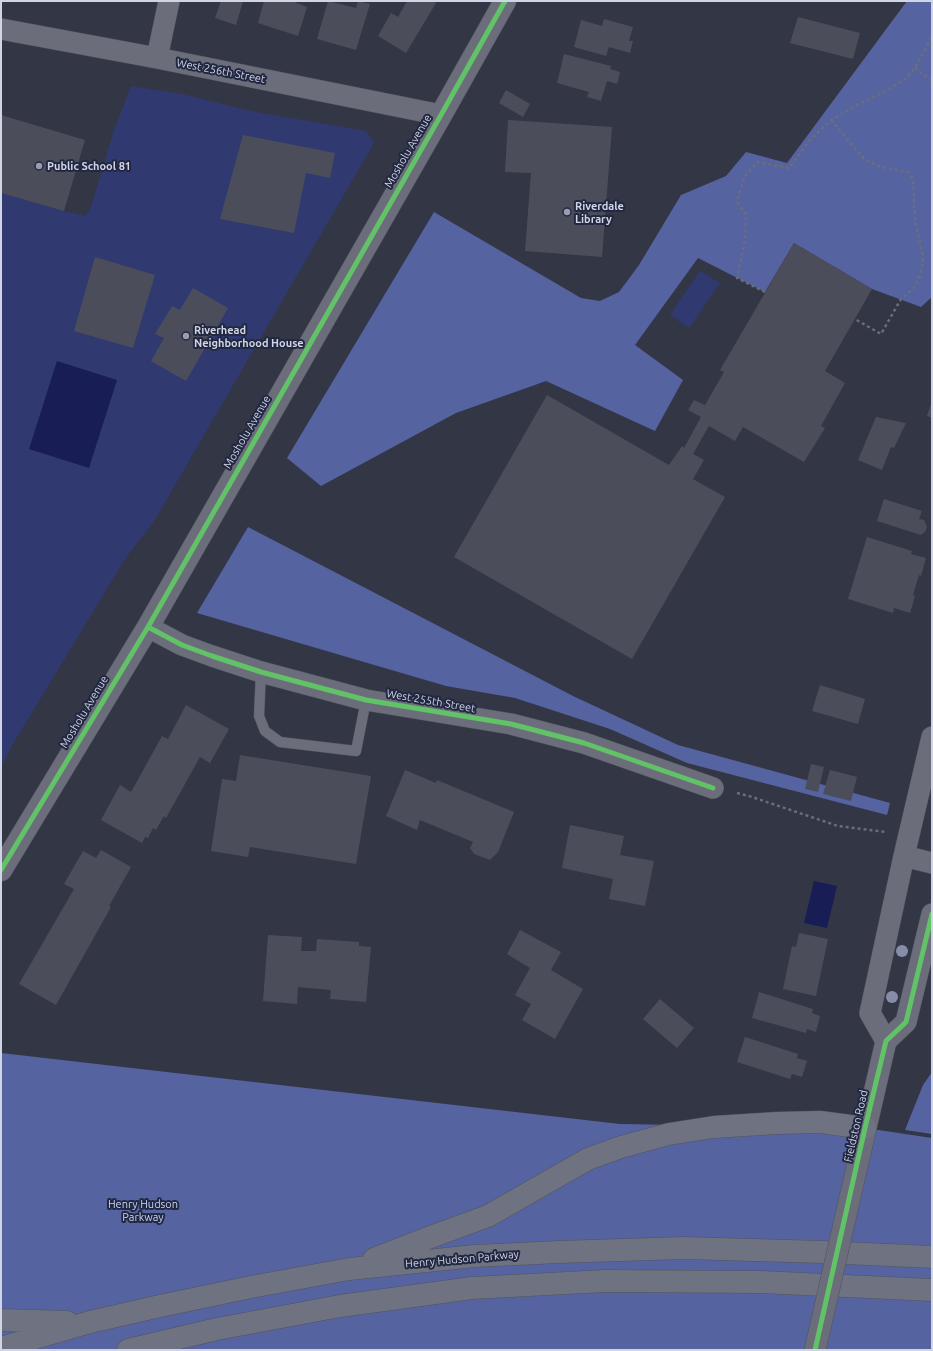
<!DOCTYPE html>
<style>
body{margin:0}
#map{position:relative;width:933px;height:1351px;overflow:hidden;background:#333645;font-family:Ubuntu,sans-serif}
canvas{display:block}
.frame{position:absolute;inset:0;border:2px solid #d0d5e6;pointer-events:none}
</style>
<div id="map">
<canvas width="933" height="1351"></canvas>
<div class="frame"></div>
</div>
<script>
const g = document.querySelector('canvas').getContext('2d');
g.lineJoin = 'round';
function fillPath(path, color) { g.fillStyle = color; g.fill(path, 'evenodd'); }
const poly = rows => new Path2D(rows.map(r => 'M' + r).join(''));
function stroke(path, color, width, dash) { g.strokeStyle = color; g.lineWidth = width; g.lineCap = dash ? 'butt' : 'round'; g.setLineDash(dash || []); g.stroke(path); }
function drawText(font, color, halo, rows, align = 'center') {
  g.font = font + ' Ubuntu,sans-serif'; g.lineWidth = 4; g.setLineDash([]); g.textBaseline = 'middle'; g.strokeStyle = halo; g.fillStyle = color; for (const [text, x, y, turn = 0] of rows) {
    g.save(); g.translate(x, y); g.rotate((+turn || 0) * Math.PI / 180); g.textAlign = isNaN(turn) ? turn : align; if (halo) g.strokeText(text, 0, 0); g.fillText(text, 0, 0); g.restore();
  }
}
const green = poly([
 [131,86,182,94,251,111,366,131,374,143,154,521,125,559,11,747,1,767,1,193,64,211,85,216,90,210,113,133],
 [700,271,720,283,689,328,670,315]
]);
const forest = poly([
 [907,1,932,1,932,297,921,307,872,289,794,243,765,292,698,258,635,345,683,380,655,431,546,381,456,413,321,486,287,458,434,212,581,298,600,301,619,292,639,265,681,195,726,176,746,152,787,163],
 [248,527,573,696,678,745,890,803,887,815,687,763,610,729,515,698,446,686,197,613],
 [1,1053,620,1124,865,1128,932,1138,932,1350,1,1350],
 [932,1072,932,1134,905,1130,923,1085]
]);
const water = poly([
 [57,361,117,380,89,468,29,449],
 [814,881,837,886,827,928,804,923]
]);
const building = poly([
 [221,1,243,1,236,25,215,18],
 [264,1,296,1,296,3,307,7,298,36,258,23],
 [328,1,356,8,358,1,370,4,356,50,317,39],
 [407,1,433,1,436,3,406,53,378,36,391,13,398,17],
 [798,17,860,33,853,59,790,43],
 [604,19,633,27,629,41,633,41,630,53,609,47,606,56,574,47,581,20,602,26],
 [564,54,611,66,610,69,620,72,617,84,607,81,601,101,587,97,589,92,557,83],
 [506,90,530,104,523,117,499,103],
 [1,115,85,140,64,211,1,193],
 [508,120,612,127,602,257,525,251,531,173,505,172],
 [243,135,335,153,330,178,306,173,294,233,220,219],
 [794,243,872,289,825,371,845,383,821,426,825,428,804,462,743,427,735,441,709,426,693,454,704,460,693,479,725,497,632,659,454,557,547,395,669,465,682,446,684,448,701,417,688,410,694,400,705,405,724,372,720,370],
 [95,257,155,275,133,348,74,331],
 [193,288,228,308,186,381,151,361,164,338,155,334,172,306,180,310],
 [932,401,932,418,927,416],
 [876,417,906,423,894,448,891,447,882,470,858,460],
 [884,499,922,511,919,519,924,520,927,527,925,532,921,535,877,521],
 [867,537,912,551,911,554,926,558,921,576,919,575,913,595,915,596,910,613,894,608,893,613,848,599],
 [820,685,865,699,858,724,812,711],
 [186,705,229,729,210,763,200,757,166,818,164,816,156,830,153,828,148,838,145,837,142,843,101,820,120,785,131,792,162,736,168,739],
 [240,755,371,776,356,864,250,847,248,857,211,851,222,779,236,781],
 [811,764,824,767,818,792,805,789],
 [405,770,436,783,437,780,514,812,498,852,490,860,474,854,470,848,473,842,420,820,417,830,386,816],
 [830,770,857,777,851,801,823,794],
 [570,825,624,836,620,855,654,861,645,906,609,899,613,879,562,868],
 [101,850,131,867,109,906,111,907,56,1005,19,984,74,889,64,884,83,851,96,858],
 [520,930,561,952,551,970,583,989,555,1039,522,1020,531,1004,515,995,530,968,507,954],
 [799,933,828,939,816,996,783,989,792,946,796,947],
 [268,935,302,937,301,951,316,951,317,939,359,942,359,946,371,947,366,1002,330,999,331,990,298,987,297,1004,263,1001],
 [759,992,813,1009,812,1013,820,1016,816,1032,807,1029,806,1033,752,1018],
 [660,999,694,1028,677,1048,643,1019],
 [745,1037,798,1054,797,1058,807,1061,802,1077,792,1074,790,1079,737,1062]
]);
const path = poly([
 [915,68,932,81],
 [831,120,865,160,881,167,908,172,913,179,915,220,923,257,921,274,913,289,901,299,881,334,855,319],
 [765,292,737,278,745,241,746,214,738,204,738,198,745,176,757,162,789,168,809,141,831,120,855,106,888,90,905,79,915,68,932,37],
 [737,793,749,796,838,826,886,832]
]);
const lane = poly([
 [261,672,259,716,265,731,280,742,356,751,366,700]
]);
const street = poly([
 [1,29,157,58,441,115],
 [157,58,169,1],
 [148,627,182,645,212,656,261,672,366,700,511,724,584,743,713,788],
 [904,856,932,863],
 [886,1041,870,1013,904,856,932,737],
 [848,1206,886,1041,906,1022,932,914],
 [815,1350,821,1324]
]);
const secondary = poly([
 [1,870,148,627,441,115,505,1]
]);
const highway = poly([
 [374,1259,428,1238,488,1216,588,1159,621,1147,669,1134,714,1127,777,1123,820,1122,865,1128],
 [1,1320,67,1322],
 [1,1348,90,1322,160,1306,251,1287,349,1269,475,1256,559,1252,684,1248,823,1252,932,1257],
 [128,1350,217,1329,340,1306,472,1288,605,1281,761,1282,932,1290]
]);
const streetBridge = poly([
 [821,1324,848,1206]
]);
const cycleway = poly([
 [148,627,182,645,212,656,261,672,366,700,511,724,584,743,713,788],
 [1,870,148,627,441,115,505,1],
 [815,1350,865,1128,886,1041,906,1022,932,914]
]);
const trees = [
 [902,951],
 [892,997]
];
const markers = [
 [39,166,4,"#999dae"],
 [567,212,4,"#999dae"],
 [186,336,4,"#999dae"]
];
const streetNames = [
 ["West 256th Street",221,71,11],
 ["Mosholu Avenue",408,151,-60],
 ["Mosholu Avenue",247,432,-60],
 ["West 255th Street",431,701,10],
 ["Mosholu Avenue",84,712,-59],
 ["Fieldston Road",856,1126,-77],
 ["Henry Hudson Parkway",462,1259,-5]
];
const poiNames = [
 ["Public School 81",47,166],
 ["Riverdale",575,206],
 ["Library",575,219],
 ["Riverhead",194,330],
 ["Neighborhood House",194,343]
];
const parkNames = [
 ["Henry Hudson",143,1204],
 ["Parkway",143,1217]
];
fillPath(green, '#303a70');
fillPath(forest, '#5663a1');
fillPath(water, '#181d55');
fillPath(building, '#4b4e5a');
stroke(lane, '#50535f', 11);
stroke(street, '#50535f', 22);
stroke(secondary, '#50535f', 23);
stroke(highway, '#50535f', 23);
stroke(path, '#6b6e79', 2.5, [3, 3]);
stroke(lane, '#6b6e7a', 10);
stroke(street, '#6b6e7a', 21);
stroke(secondary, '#6b6e7a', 22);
stroke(highway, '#6e7281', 22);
stroke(streetBridge, '#50535f', 22, []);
stroke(streetBridge, '#6b6e7a', 21);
stroke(cycleway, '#61c268', 5);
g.fillStyle = '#868da9';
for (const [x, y] of trees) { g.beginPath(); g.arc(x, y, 6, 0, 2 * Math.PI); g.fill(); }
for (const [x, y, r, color] of markers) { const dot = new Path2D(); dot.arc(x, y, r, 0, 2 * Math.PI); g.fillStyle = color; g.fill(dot); stroke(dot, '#222841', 1.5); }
drawText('11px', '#d0d5e6', '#222841', streetNames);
drawText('bold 11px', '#d0d5e6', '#222841', poiNames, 'left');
drawText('11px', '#c9d4fb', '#222841', parkNames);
</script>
